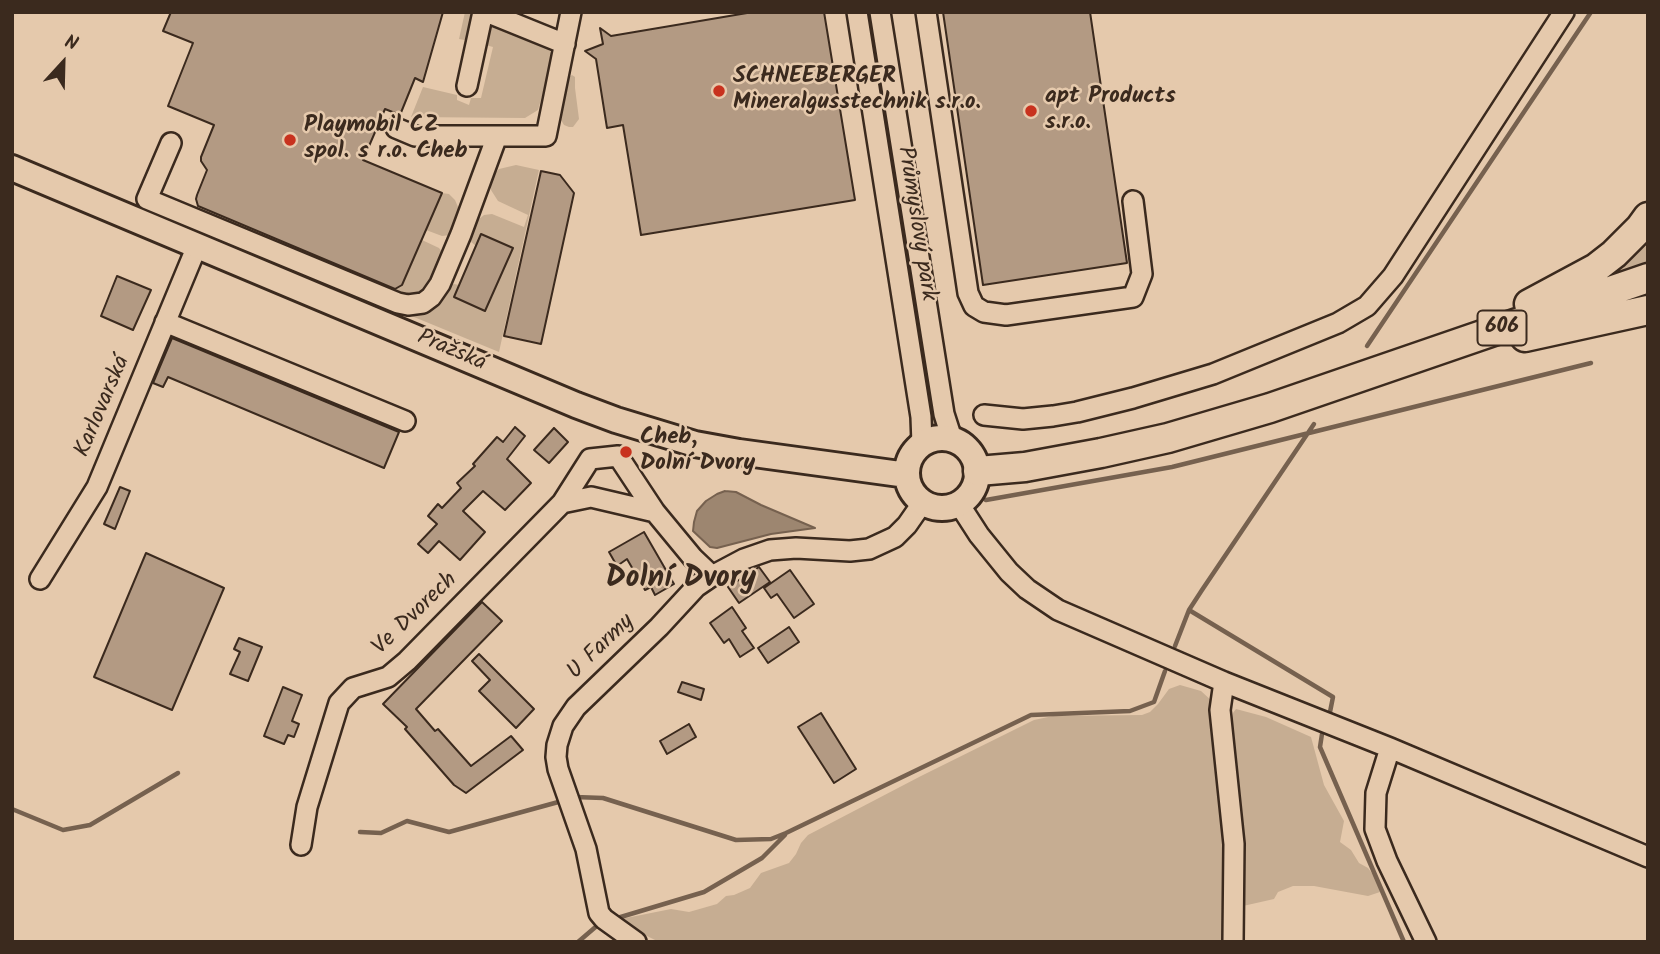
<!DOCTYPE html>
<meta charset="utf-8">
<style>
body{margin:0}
#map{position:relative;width:1660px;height:954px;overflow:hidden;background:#e5c9ac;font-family:Kalam,sans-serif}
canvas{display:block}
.frame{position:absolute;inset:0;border:14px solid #3b2a1e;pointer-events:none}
.north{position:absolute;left:28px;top:28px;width:70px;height:70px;-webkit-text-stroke:5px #e5c9ac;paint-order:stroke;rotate:22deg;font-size:19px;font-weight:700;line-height:28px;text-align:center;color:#3b2a1e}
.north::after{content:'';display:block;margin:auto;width:24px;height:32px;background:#3b2a1e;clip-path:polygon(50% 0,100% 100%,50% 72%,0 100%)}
</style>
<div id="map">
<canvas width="1660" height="954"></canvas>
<div class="frame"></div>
<div class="north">N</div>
</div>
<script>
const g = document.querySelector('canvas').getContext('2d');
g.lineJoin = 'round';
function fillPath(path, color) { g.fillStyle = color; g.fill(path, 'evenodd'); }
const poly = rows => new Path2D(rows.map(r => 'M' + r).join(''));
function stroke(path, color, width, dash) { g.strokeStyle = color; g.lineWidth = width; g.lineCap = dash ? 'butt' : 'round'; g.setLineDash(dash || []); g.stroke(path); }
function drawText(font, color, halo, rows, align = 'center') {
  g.font = font + ' Kalam,sans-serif'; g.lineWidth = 5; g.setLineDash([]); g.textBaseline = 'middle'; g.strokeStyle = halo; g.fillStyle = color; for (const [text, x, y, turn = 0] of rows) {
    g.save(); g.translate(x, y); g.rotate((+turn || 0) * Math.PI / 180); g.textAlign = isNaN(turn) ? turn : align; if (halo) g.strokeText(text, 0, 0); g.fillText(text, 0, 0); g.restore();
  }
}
const green = poly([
 [465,12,470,13,474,16,470,41,459,39],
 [862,12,869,12,920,339,938,427,928,428],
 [491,24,544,46,550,51,553,57,538,110,525,118,411,117,423,87,457,95,457,100,469,105,471,98,481,98,493,47,482,44,486,29],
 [572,75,575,77,575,88,579,119,573,127,569,127,564,125,561,120,569,77],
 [516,165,539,170,499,352,397,310,438,301,451,285,454,284,459,285,454,297,485,311,513,248,482,234,476,246,470,241,469,235,474,223,484,215,492,214,524,227,528,215,498,201,491,190,491,181,494,174,499,169],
 [442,193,449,194,455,200,458,207,459,216,450,235,442,236,426,230],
 [422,240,439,248,442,252,441,258,426,291,420,295,408,296,390,288,398,288,404,282],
 [1648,243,1648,270,1597,287,1646,246],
 [1180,685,1201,691,1213,702,1228,853,1224,942,659,942,635,930,621,919,671,909,689,912,717,904,726,896,734,895,750,888,761,873,789,863,796,854,801,843,808,835,921,776,1034,720,1053,716,1142,715,1150,712,1158,704,1169,689],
 [1236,709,1266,717,1311,737,1324,785,1344,821,1340,842,1351,850,1359,863,1368,868,1377,880,1380,892,1368,896,1314,886,1293,886,1278,892,1274,899,1243,906,1230,727,1233,713]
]);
const water = poly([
 [725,491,736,492,761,505,815,528,771,534,717,548,710,547,693,531,694,522,697,511,706,501,717,494,725,491]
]);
const stream = poly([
 [1367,346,1591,12],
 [986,500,1172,467,1591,363],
 [1189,610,1333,697,1330,712],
 [1175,646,1189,610,1202,590,1314,424],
 [1322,734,1320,747,1404,942],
 [575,797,603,798,736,840,771,839,786,833,1031,715,1130,711,1154,702,1165,671],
 [12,809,63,830,90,825,178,773],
 [360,832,381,833,407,821,449,832,562,801],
 [614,919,704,892,762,858,785,835],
 [578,942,599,924,602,923]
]);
const building = poly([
 [171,12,443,12,423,82,415,78,400,115,385,109,363,160,442,193,402,285,395,289,198,206,196,199,197,195,207,170,201,161,201,157,214,125,168,106,193,43,163,31,171,12],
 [753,12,824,12,855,200,641,235,623,125,607,128,596,59,585,51,603,44,600,28,611,36,753,12],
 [943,12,1090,12,1127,263,983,285,943,12],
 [541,171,560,175,574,193,541,344,504,336,541,171],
 [481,234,513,248,485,311,454,297,481,234],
 [117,276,151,290,133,330,101,316,117,276],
 [172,338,399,432,384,468,168,377,163,387,153,383,172,338],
 [515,427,525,436,507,459,531,483,505,510,483,491,463,511,485,532,460,560,439,541,428,553,418,544,437,524,428,516,438,504,442,508,461,488,457,483,475,466,473,464,497,437,503,442,515,427],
 [554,428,568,442,549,463,534,450,554,428],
 [120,487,130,491,115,529,104,524,120,487],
 [644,532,674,584,655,595,651,587,645,590,627,559,617,566,609,552,644,532],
 [146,553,224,588,172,710,94,677,146,553],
 [759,567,770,582,739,603,728,587,759,567],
 [790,570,814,604,794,618,777,594,771,598,764,588,790,570],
 [482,602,502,621,416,709,435,731,438,729,471,766,511,736,523,750,466,793,454,785,405,729,407,727,383,704,482,602],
 [732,607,746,628,742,631,754,648,740,657,729,639,724,643,710,623,732,607],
 [789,627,799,642,768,663,758,648,789,627],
 [239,638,262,647,248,681,230,674,240,652,234,649,239,638],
 [479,654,534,709,516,728,479,691,490,680,472,661,479,654],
 [682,682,704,689,701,700,678,692,682,682],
 [283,687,302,695,292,721,299,724,294,737,288,735,284,744,264,736,283,687],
 [821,713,856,769,834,783,798,727,821,713],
 [689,724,696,737,667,754,660,741,689,724]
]);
const minor = poly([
 [486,12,565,44],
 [857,12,921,417,922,444],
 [880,12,944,414,952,439],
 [926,12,968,293,974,306,984,312,1006,315,1133,297,1142,274,1133,201],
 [467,86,483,12],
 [396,128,415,136,546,136,571,12],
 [171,143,147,199,398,303,408,305,423,303,431,297,440,284,461,234,497,136],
 [165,322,405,421],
 [984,415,1023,419,1053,416,1077,412,1133,398,1213,374,1338,323,1367,306,1393,276,1564,12],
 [959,504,979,535,1009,572,1027,589,1058,610,1224,682,1390,748,1648,857],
 [655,512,591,497,562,503,590,459,618,456,655,512,693,558,712,576],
 [40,579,97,487,197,246],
 [1224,682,1220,710,1234,844,1233,942],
 [1390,748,1376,793,1375,829,1387,861,1426,942],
 [301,845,307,807,339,703,353,688,388,677,407,661,562,503],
 [636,942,604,919,599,913,586,849,558,769,556,757,557,745,563,726,576,707,659,627,696,587,712,576,744,559,770,550,796,548,850,551,869,549,895,537,907,525,923,502]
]);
const major = poly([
 [12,168,576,405,616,420,695,444,739,452,907,475],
 '907 473a35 35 0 1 1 70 0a35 35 0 1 1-70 0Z'
]);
const highway = poly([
 [1529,304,1596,268,1614,254,1640,228,1648,217],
 [1525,337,1648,310],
 [978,471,1025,467,1101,453,1168,438,1270,408,1648,278]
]);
const markers = [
 [719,91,7,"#c8321e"],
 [1031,111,7,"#c8321e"],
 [290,140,7,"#c8321e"],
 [626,452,7,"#c8321e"]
];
const shields = [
 [1502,328,49]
];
const shieldNames = [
 ["606",1502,328]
];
const poiNames = [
 ["SCHNEEBERGER",733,78],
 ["Mineralgusstechnik s.r.o.",733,104],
 ["apt Products",1045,98],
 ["s.r.o.",1045,124],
 ["Playmobil CZ",304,127],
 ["spol. s r.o. Cheb",304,153],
 ["Cheb,",640,439],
 ["Dolní Dvory",640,465]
];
const streetNames = [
 ["Průmyslový park",915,224,81],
 ["Pražská",451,352,23],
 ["Karlovarská",104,407,-67],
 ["Ve Dvorech",416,615,-44],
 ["U Farmy",602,648,-44]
];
const districtNames = [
 ["Dolní Dvory",681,581]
];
fillPath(green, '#c6ad92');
fillPath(water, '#9d8670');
stroke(water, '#76614f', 2);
stroke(stream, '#76614f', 4.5);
fillPath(building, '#b39a83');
stroke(building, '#3b2a1e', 2);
stroke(minor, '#3b2a1e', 24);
stroke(major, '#3b2a1e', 30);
stroke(highway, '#3b2a1e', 33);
stroke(minor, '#e5c9ac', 19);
stroke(major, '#e5c9ac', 24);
stroke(highway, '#e5c9ac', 28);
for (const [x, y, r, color] of markers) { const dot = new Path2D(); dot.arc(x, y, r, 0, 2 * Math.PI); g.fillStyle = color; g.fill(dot); stroke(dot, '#e5c9ac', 2.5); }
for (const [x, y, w] of shields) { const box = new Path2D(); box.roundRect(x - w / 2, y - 17.5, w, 35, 5); g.fillStyle = '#e5c9ac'; g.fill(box); stroke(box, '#3b2a1e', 2); }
drawText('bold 21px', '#3b2a1e', null, shieldNames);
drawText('bold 23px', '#3b2a1e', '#e5c9ac', poiNames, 'left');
drawText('23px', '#3b2a1e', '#e5c9ac', streetNames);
drawText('bold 30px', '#3b2a1e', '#e5c9ac', districtNames);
</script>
